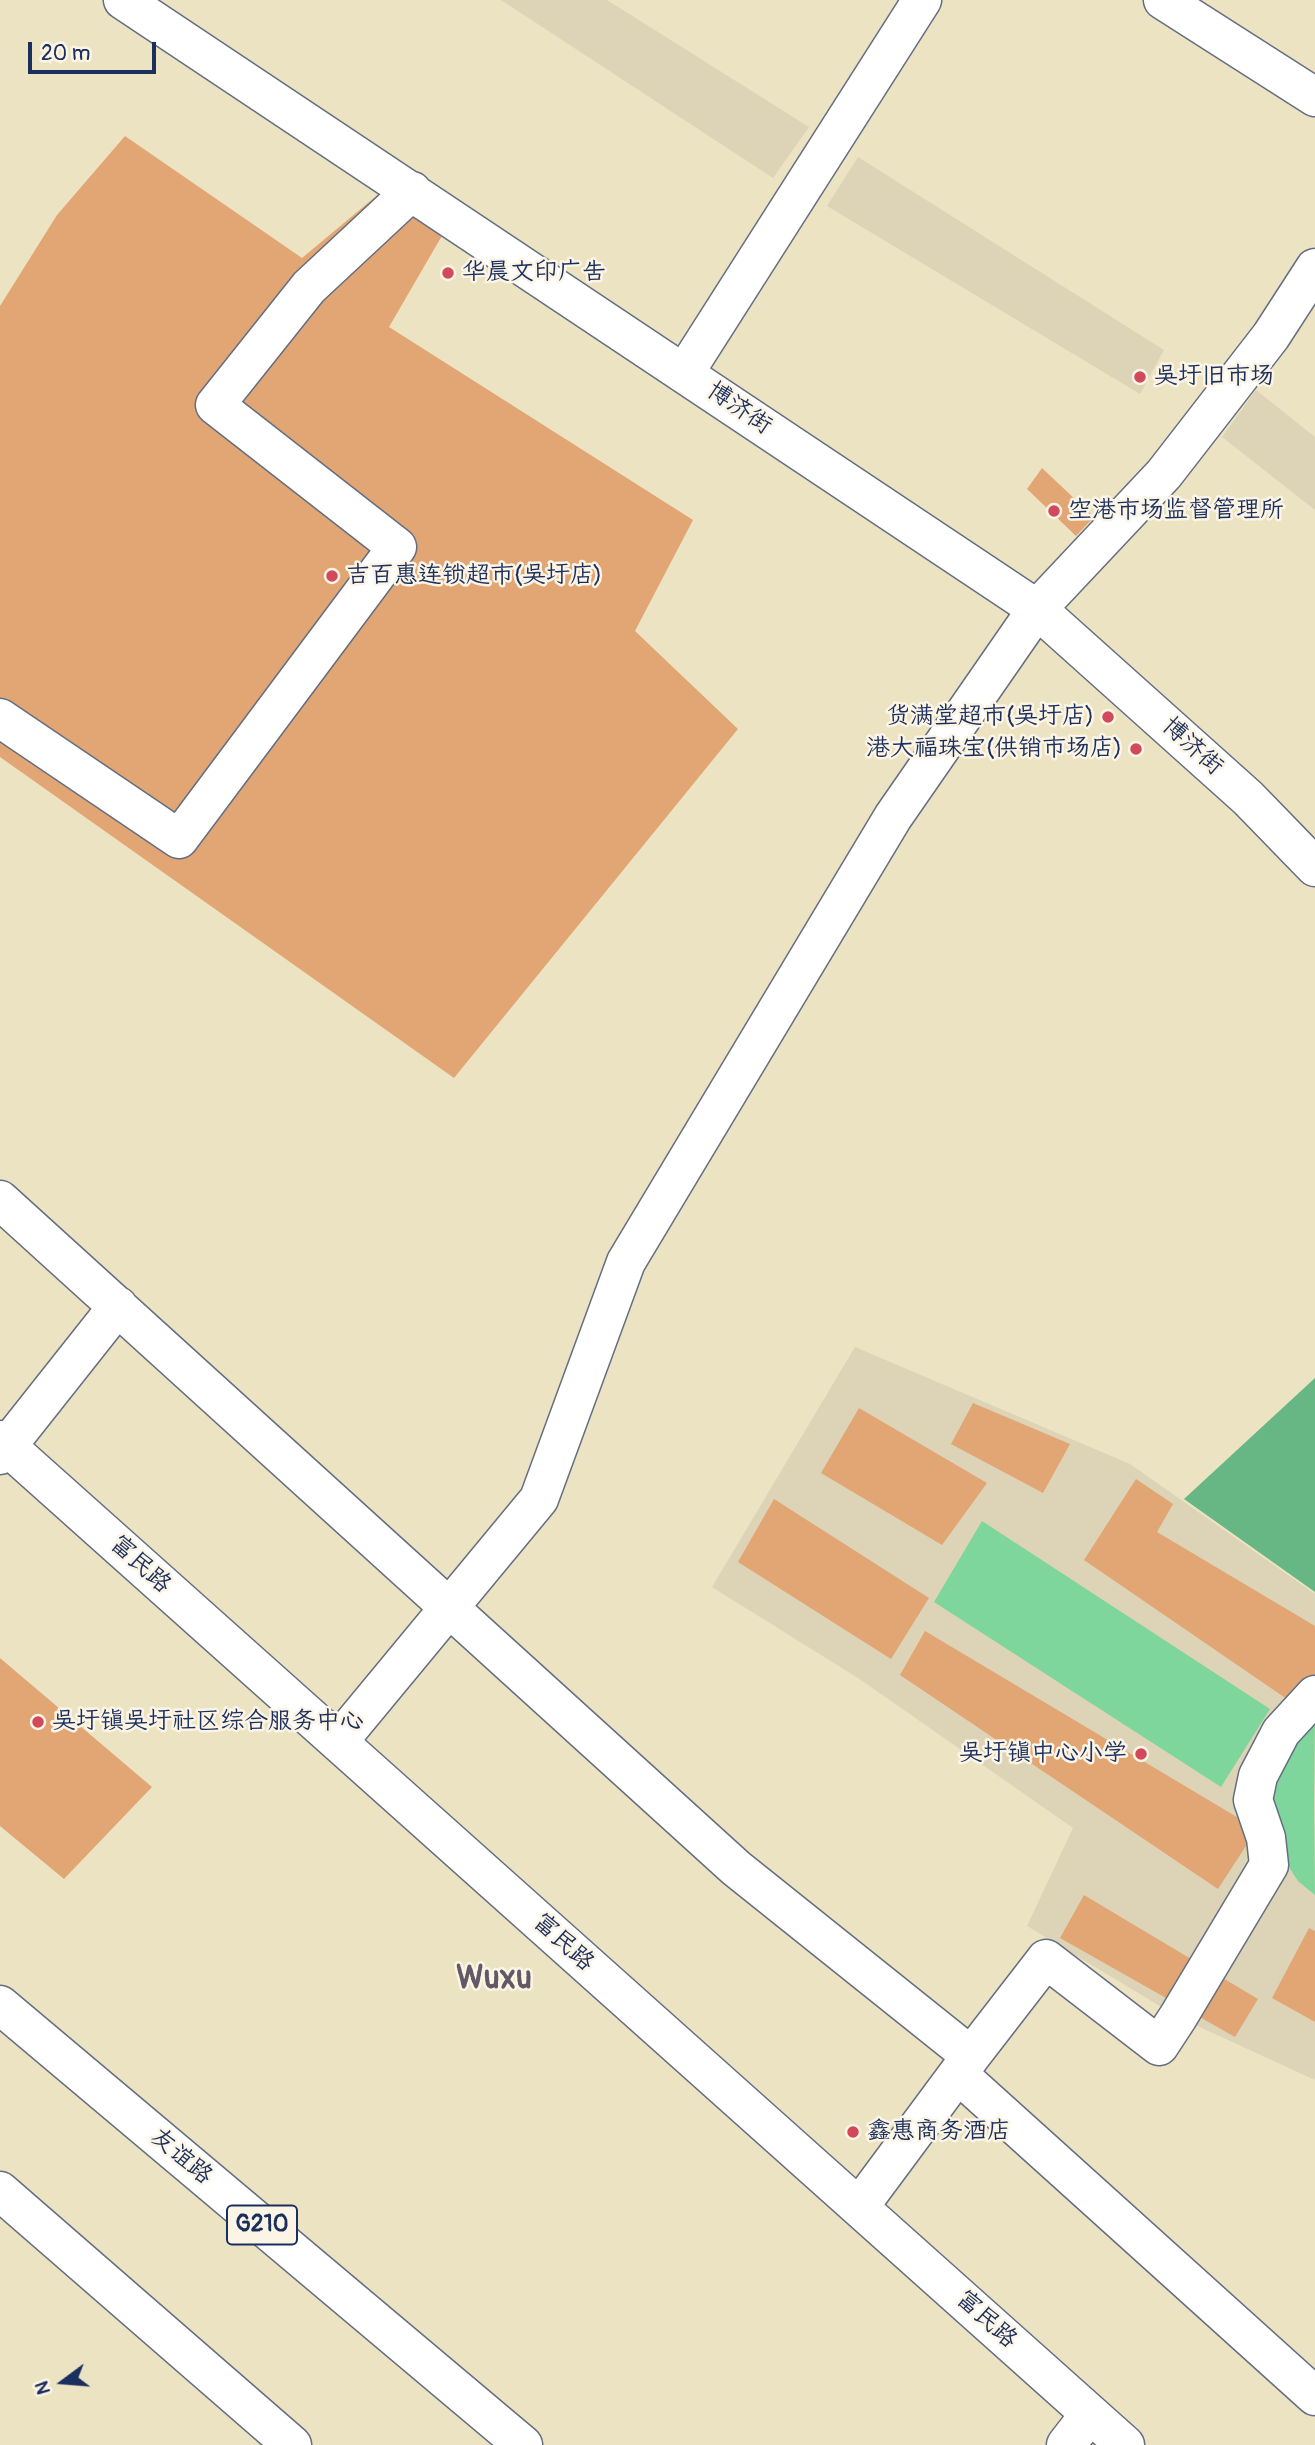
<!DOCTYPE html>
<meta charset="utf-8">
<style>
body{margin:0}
#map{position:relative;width:1315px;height:2445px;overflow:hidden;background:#ece3c2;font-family:Pangolin,sans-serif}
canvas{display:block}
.north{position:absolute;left:28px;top:2347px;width:70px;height:70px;-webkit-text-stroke:5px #fcf5e5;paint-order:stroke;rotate:254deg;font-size:19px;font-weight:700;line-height:28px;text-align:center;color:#1b2f5e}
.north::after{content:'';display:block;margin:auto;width:24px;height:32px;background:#1b2f5e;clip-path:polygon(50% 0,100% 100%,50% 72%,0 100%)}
.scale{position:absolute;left:28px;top:42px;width:128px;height:32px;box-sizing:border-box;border:4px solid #1b2f5e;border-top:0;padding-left:9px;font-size:21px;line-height:24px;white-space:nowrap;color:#1b2f5e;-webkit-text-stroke:5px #fcf5e5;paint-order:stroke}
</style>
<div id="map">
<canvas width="1315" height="2445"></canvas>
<div class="north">N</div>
<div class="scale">20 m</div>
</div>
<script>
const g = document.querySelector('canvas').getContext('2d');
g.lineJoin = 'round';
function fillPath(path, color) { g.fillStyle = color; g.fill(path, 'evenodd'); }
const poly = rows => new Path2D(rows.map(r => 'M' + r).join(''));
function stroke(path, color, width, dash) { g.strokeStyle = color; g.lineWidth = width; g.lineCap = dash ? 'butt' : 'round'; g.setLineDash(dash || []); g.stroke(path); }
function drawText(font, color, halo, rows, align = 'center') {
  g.font = font + ' Pangolin,"LXGW WenKai TC",sans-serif'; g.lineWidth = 5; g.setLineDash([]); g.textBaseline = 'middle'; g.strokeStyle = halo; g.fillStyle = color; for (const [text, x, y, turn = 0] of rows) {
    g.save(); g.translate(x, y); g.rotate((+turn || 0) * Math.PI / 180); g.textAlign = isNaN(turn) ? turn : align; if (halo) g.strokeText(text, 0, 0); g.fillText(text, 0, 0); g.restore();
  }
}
const built = poly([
 [501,0,607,0,809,127,773,178],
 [858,157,1164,350,1140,394,827,206],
 [1256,390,1315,437,1315,510,1222,437],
 [855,1347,1130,1464,1315,1594,1315,2080,1178,2017,1027,1926,1073,1828,861,1680,712,1587]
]);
const green = poly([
 [982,1521,1270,1709,1221,1787,934,1602],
 [1315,1708,1314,1803,1315,1895,1298,1881,1287,1864,1270,1819,1271,1777]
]);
const forest = poly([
 [1315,1378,1315,1592,1184,1499]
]);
const building = poly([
 [125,136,302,258,381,192,443,234,389,327,693,520,635,631,738,729,454,1078,0,757,0,306,57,215],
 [1042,468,1094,517,1076,536,1027,489],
 [973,1403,1070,1444,1043,1493,951,1444],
 [859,1408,987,1483,942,1545,821,1473],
 [1136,1479,1173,1504,1157,1532,1315,1626,1315,1688,1300,1708,1084,1560],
 [774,1499,929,1598,891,1659,738,1562],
 [925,1631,1257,1829,1218,1889,900,1675],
 [0,1658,152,1787,64,1879,0,1826],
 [1084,1895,1258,1999,1235,2037,1060,1938],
 [1309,1928,1315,1931,1315,2022,1272,1998]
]);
const minor = poly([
 [123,0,1037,609,1248,798,1315,867],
 [1163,0,1315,97],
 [685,372,922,0],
 [0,718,179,839,397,547,215,405,309,287,412,191],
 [0,1200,736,1868,971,2056,859,2207],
 [0,1440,1125,2445],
 [0,1455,118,1306],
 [338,1742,539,1499,626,1262,893,817,1037,609,1164,474,1271,336,1315,268],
 [971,2056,1046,1959,1159,2046,1178,2017,1269,1865,1266,1838,1253,1800,1258,1776,1281,1732,1315,1695],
 [958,2074,1315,2396],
 [1066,2445,1090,2414]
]);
const highway = poly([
 [0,2005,523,2445],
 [0,2191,292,2445]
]);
const markers = [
 [448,273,7,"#d1495b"],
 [1140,377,7,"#d1495b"],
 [1054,511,7,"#d1495b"],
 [332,576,7,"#d1495b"],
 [1108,717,7,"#d1495b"],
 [1136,749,7,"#d1495b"],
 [38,1722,7,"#d1495b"],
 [1141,1754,7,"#d1495b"],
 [853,2132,7,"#d1495b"]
];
const shields = [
 [262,2225,70]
];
const shieldNames = [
 ["G210",262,2225]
];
const poiNames = [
 ["华晨文印广告",462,273],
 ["吴圩旧市场",1154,377],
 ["空港市场监督管理所",1068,511],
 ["吉百惠连锁超市(吴圩店)",346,576],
 ["货满堂超市(吴圩店)",1094,717,"right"],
 ["港大福珠宝(供销市场店)",1122,749,"right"],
 ["吴圩镇吴圩社区综合服务中心",52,1722],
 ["吴圩镇中心小学",1127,1754,"right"],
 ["鑫惠商务酒店",867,2132]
];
const streetNames = [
 ["博济街",739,409,34],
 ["博济街",1192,747,42],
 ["富民路",140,1565,42],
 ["富民路",563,1943,42],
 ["友谊路",181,2157,40],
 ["富民路",986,2320,42]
];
const districtNames = [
 ["Wuxu",494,1980]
];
fillPath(built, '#ddd3b6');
fillPath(green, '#7ed69c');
fillPath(forest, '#66b784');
fillPath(building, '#e2a675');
stroke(minor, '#646e81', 41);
stroke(highway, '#646e81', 41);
stroke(minor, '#fff', 38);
stroke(highway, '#fff', 38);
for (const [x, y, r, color] of markers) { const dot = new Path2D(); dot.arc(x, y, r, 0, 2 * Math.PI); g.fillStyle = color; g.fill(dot); stroke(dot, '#fcf5e5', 2.5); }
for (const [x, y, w] of shields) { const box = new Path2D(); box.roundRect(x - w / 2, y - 19.5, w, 39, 5); g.fillStyle = '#fcf5e5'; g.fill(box); stroke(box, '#1b2f5e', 2); }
drawText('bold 23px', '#1b2f5e', null, shieldNames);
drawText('24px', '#1b2f5e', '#fcf5e5', poiNames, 'left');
drawText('24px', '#1b2f5e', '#fcf5e5', streetNames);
drawText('bold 32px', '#615966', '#fcf5e5', districtNames);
</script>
